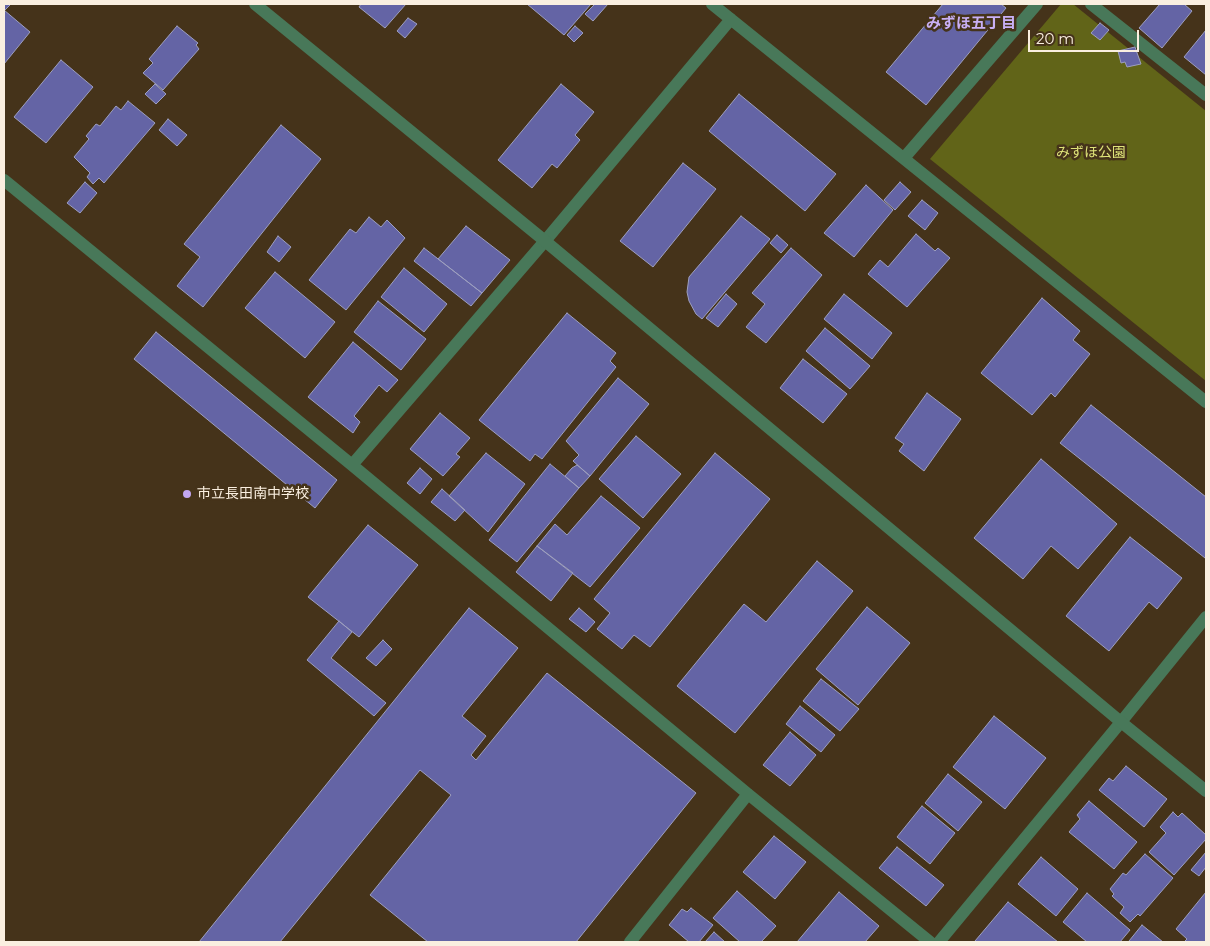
<!DOCTYPE html>
<meta charset="utf-8">
<style>
body{margin:0}
#map{position:relative;width:1210px;height:946px;overflow:hidden;background:#45331a;font-family:Montserrat,sans-serif}
canvas{display:block}
.frame{position:absolute;inset:0;border:5px solid #faefe0;pointer-events:none}
.scale{position:absolute;left:1028px;top:30px;width:111px;height:22px;box-sizing:border-box;border:2px solid #faefe0;border-top:0;padding-left:6px;font-size:15px;line-height:18px;white-space:nowrap;color:#faefe0;-webkit-text-stroke:4px #45331a;paint-order:stroke}
</style>
<div id="map">
<canvas width="1210" height="946"></canvas>
<div class="frame"></div>
<div class="scale">20 m</div>
</div>
<script>
const g = document.querySelector('canvas').getContext('2d');
g.lineJoin = 'round';
function fillPath(path, color) { g.fillStyle = color; g.fill(path, 'evenodd'); }
const poly = rows => new Path2D(rows.map(r => 'M' + r).join(''));
function stroke(path, color, width, dash) { g.strokeStyle = color; g.lineWidth = width; g.lineCap = dash ? 'butt' : 'round'; g.setLineDash(dash || []); g.stroke(path); }
function drawText(font, color, halo, rows, align = 'center') {
  g.font = font + ' Montserrat,"Noto Sans JP",sans-serif'; g.lineWidth = 5; g.setLineDash([]); g.textBaseline = 'middle'; g.strokeStyle = halo; g.fillStyle = color; for (const [text, x, y, turn = 0] of rows) {
    g.save(); g.translate(x, y); g.rotate((+turn || 0) * Math.PI / 180); g.textAlign = isNaN(turn) ? turn : align; if (halo) g.strokeText(text, 0, 0); g.fillText(text, 0, 0); g.restore();
  }
}
const green = poly([
 [1061,4,1073,4,1206,111,1206,381,930,159]
]);
const building = poly([
 [4,4,11,4,5,10,4,8,4,4],
 [361,4,406,4,385,28,359,7,361,4],
 [527,4,591,4,564,35,527,4],
 [595,4,608,4,593,21,585,14,595,4],
 [943,4,1001,4,1006,8,926,105,886,72,943,4],
 [1160,4,1184,4,1192,11,1162,48,1139,28,1160,4],
 [4,10,30,32,4,64,4,10],
 [408,18,417,24,405,38,397,31,408,18],
 [1100,23,1109,30,1100,40,1091,33,1100,23],
 [177,26,198,43,196,45,199,49,163,90,143,73,153,63,149,59,177,26],
 [575,26,583,33,574,42,567,35,575,26],
 [1206,30,1206,75,1184,57,1206,30],
 [1135,47,1141,64,1127,67,1125,62,1121,63,1118,51,1135,47],
 [61,60,93,87,46,143,14,117,61,60],
 [155,84,166,94,156,104,145,94,155,84],
 [561,84,594,112,575,135,580,140,557,168,552,164,532,188,498,160,561,84],
 [739,94,836,174,805,211,709,131,739,94],
 [128,101,155,123,104,183,99,178,93,184,87,177,90,173,74,157,89,139,86,136,96,124,100,126,116,106,121,110,128,101],
 [168,119,187,135,177,146,159,130,168,119],
 [281,125,321,159,203,307,177,286,200,257,184,244,281,125],
 [683,163,716,189,653,267,620,241,683,163],
 [85,182,97,193,80,213,67,203,85,182],
 [900,182,911,192,895,210,884,200,900,182],
 [866,185,893,210,854,257,824,233,866,185],
 [922,200,938,213,925,230,908,216,922,200],
 [741,216,770,239,702,319,696,314,689,301,687,292,689,277,741,216],
 [369,217,381,227,387,220,405,238,346,310,309,280,350,229,356,233,369,217],
 [466,226,510,260,482,293,438,259,466,226],
 [916,234,935,251,938,248,950,258,907,307,868,274,880,260,888,267,916,234],
 [777,235,788,245,781,253,770,243,777,235],
 [278,236,291,247,279,262,267,252,278,236],
 [424,248,482,293,471,306,414,261,424,248],
 [791,248,822,275,766,343,746,327,765,304,752,293,791,248],
 [404,268,447,304,424,332,381,297,404,268],
 [275,272,335,322,305,358,245,308,275,272],
 [726,294,737,304,718,327,706,318,726,294],
 [844,294,892,333,872,359,824,319,844,294],
 [1042,298,1080,331,1073,340,1090,354,1055,397,1051,393,1032,415,981,373,1042,298],
 [378,301,426,339,401,370,354,332,378,301],
 [567,313,616,353,610,361,616,367,542,459,535,454,530,461,479,420,567,313],
 [825,328,870,366,850,389,806,351,825,328],
 [156,332,337,480,315,508,134,359,156,332],
 [353,342,398,380,387,392,379,385,354,416,360,422,353,433,308,397,353,342],
 [803,359,847,394,823,423,780,388,803,359],
 [618,378,649,404,590,476,573,461,579,455,566,441,618,378],
 [927,393,961,419,924,471,899,451,904,444,895,438,927,393],
 [1091,405,1206,497,1206,557,1205,558,1060,443,1091,405],
 [440,413,470,438,456,454,460,457,443,476,410,449,440,413],
 [636,436,681,474,643,518,599,479,636,436],
 [486,453,525,484,488,532,449,496,486,453],
 [715,453,770,499,650,647,634,635,622,649,597,629,610,613,594,599,715,453],
 [1041,459,1117,524,1078,569,1051,546,1023,579,974,538,1041,459],
 [550,464,579,488,517,562,489,540,550,464],
 [577,465,590,476,579,488,565,476,572,468,577,465],
 [420,468,432,479,420,494,407,483,420,468],
 [442,489,465,510,455,521,431,502,442,489],
 [601,496,640,528,590,587,537,546,555,524,567,535,601,496],
 [368,525,418,565,359,637,308,597,368,525],
 [1130,537,1182,578,1157,609,1149,602,1109,651,1066,616,1130,537],
 [537,546,573,573,551,601,516,572,537,546],
 [817,561,853,591,735,733,677,686,744,604,766,622,817,561],
 [867,607,910,643,858,705,816,669,867,607],
 [469,608,518,648,462,716,486,736,471,755,476,760,547,673,696,793,576,942,428,942,370,895,451,795,420,770,280,942,199,942,469,608],
 [579,608,595,622,586,632,569,619,579,608],
 [339,621,352,632,331,658,386,703,374,716,307,660,339,621],
 [383,640,392,649,376,666,366,658,383,640],
 [821,679,859,709,840,731,803,701,821,679],
 [800,706,835,735,821,752,786,724,800,706],
 [994,716,1046,758,1005,809,953,767,994,716],
 [790,732,816,755,790,786,763,765,790,732],
 [1126,766,1167,799,1144,827,1099,790,1109,778,1113,781,1126,766],
 [948,774,982,802,958,831,925,803,948,774],
 [1089,801,1137,842,1114,869,1069,832,1080,819,1077,815,1089,801],
 [922,806,955,833,930,864,897,837,922,806],
 [1173,812,1178,817,1182,813,1206,835,1206,839,1174,875,1149,852,1166,833,1160,827,1173,812],
 [774,836,806,862,775,899,743,872,774,836],
 [897,847,944,885,926,906,879,868,897,847],
 [1206,852,1206,867,1199,876,1191,870,1206,852],
 [1145,854,1173,878,1140,916,1138,914,1130,922,1120,913,1124,907,1112,896,1114,894,1110,889,1123,873,1126,875,1145,854],
 [1041,857,1078,889,1056,916,1018,884,1041,857],
 [737,891,776,926,761,942,740,942,713,918,737,891],
 [839,892,879,926,865,942,797,942,839,892],
 [1206,892,1206,942,1184,942,1187,939,1176,929,1206,892],
 [1087,893,1130,930,1120,942,1087,942,1063,922,1087,893],
 [1008,902,1058,942,977,942,975,941,1008,902],
 [691,908,713,925,699,942,689,942,669,925,682,909,687,912,691,908],
 [1142,925,1163,942,1131,942,1129,941,1142,925],
 [714,932,725,942,705,942,714,932]
]);
const minor = poly([
 [712,4,1206,402],
 [1091,4,1206,95],
 [904,158,1037,4],
 [4,180,352,465,748,794,930,942],
 [352,465,545,241,731,19],
 [630,942,748,794],
 [939,942,1121,722,1206,617]
]);
const tertiary = poly([
 [255,4,545,241,1121,722,1206,791]
]);
const markers = [
 [187,494,5,"#c3a7f2"]
];
const parkNames = [
 ["みずほ公園",1091,153]
];
const poiNames = [
 ["市立長田南中学校",197,494]
];
const neighbourhoodNames = [
 ["みずほ五丁目",971,24]
];
fillPath(green, '#616418');
fillPath(building, '#6464a5');
stroke(building, '#9d9fc0', 1);
stroke(minor, '#487859', 12);
stroke(tertiary, '#487859', 12);
for (const [x, y, r, color] of markers) { const dot = new Path2D(); dot.arc(x, y, r, 0, 2 * Math.PI); g.fillStyle = color; g.fill(dot); stroke(dot, '#45331a', 2); }
drawText('14px', '#dfe479', '#45331a', parkNames);
drawText('14px', '#faefe0', '#45331a', poiNames, 'left');
drawText('bold 15px', '#c9b0f5', '#45331a', neighbourhoodNames);
</script>
